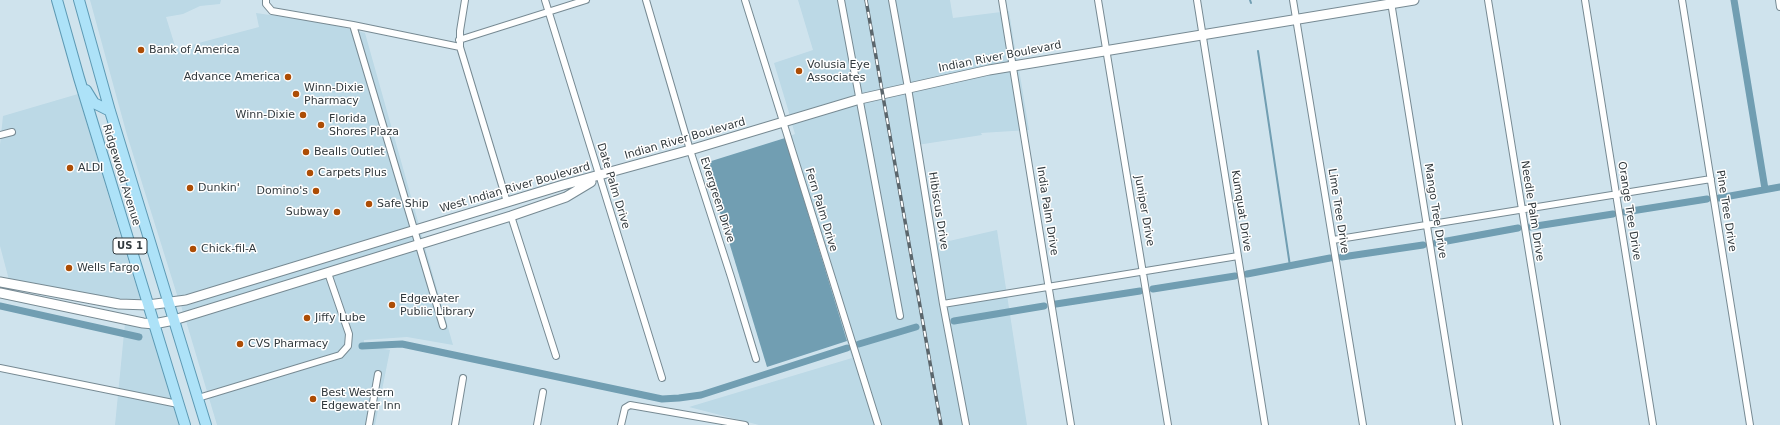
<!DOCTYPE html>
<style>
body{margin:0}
canvas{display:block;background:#cfe3ed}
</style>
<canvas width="1780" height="425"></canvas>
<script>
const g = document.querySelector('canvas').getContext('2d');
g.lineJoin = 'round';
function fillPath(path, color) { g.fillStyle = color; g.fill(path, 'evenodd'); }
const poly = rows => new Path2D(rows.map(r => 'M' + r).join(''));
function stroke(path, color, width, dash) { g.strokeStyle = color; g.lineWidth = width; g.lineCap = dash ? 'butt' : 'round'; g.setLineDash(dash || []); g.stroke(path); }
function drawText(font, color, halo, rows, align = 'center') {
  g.font = font + ' "DejaVu Sans",sans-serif'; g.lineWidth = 3; g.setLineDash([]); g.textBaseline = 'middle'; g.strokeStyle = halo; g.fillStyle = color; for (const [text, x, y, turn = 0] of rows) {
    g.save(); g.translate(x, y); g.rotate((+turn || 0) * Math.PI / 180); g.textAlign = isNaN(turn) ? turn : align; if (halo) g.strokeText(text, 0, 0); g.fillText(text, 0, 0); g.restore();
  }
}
const built = poly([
 [90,0,221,0,220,4,200,6,183,14,166,17,176,49,259,27,256,13,326,23,365,33,419,225,178,298,127,135],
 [798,0,950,0,953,18,1009,11,1017,61,904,85,790,116,774,63,813,50],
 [1019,69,1029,130,981,133,982,135,917,145,936,244,997,230,1027,425,759,425,689,407,852,358,785,138,795,134,792,124,861,103,990,74],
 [78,94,125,251,141,301,119,300,9,280,0,246,0,145,3,116],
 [421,233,423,240,183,313,181,305],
 [425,247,453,345,407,337,364,340,364,346,390,350,375,425,217,425,186,321],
 [125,323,150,327,181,425,115,425]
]);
const water = poly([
 [785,138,847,341,767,367,705,163]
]);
const stream = poly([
 [1250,0,1251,3],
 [1258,51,1290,266]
]);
const canal = poly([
 [1734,0,1765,189],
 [1719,198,1780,187],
 [1625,212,1707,199],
 [1530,227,1613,214],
 [1436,243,1518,228],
 [1342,257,1423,245],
 [1247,274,1330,258],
 [1153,289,1235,276],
 [1056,304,1140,291],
 [0,306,139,337],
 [954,321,1044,306],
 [859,344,916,327],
 [362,346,402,344,662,399,679,398,701,395,847,348]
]);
const street = poly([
 [266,0,266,4,272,11,353,25,460,47],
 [465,0,460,31,460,47,507,202],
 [545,0,662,378],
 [646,0,690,150,731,277,756,359],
 [745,0,878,425],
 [841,0,900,316],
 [892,0,908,88,943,304,966,425],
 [1002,0,1071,425],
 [1098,0,1168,425],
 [1197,0,1265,425],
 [1293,0,1363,425],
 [1488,0,1557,425],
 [1585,0,1653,425],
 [1682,0,1750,425],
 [1779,0,1780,7],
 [1391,2,1459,425],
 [353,25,443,326],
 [459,40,586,0],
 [0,135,12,132],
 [511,216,556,356],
 [1333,240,1711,179],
 [943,304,1238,256],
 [0,368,178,404],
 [198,398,340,355,348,346,349,334,328,273],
 [369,425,378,374],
 [455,425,463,378],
 [537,425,543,392],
 [621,425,625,408,630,405,745,425]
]);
const secondary = poly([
 [0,282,119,304,148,305,186,300,563,185,690,150,860,99,989,70,1414,0],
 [0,293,143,323,154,324,174,320,511,216,566,197,591,182]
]);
const primary = poly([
 [57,0,79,78,185,425],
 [79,0,110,111,206,425],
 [86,90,94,103,110,111]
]);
const rail = poly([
 [866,0,941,425]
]);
const markers = [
 [141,50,4,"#ad4d05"],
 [799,71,4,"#ad4d05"],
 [288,77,4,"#ad4d05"],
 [296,94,4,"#ad4d05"],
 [303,115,4,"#ad4d05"],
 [321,125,4,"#ad4d05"],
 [306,152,4,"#ad4d05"],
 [70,168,4,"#ad4d05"],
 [310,173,4,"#ad4d05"],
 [190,188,4,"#ad4d05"],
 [316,191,4,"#ad4d05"],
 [369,204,4,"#ad4d05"],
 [337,212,4,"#ad4d05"],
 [193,249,4,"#ad4d05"],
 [69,268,4,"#ad4d05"],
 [392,305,4,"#ad4d05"],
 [307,318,4,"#ad4d05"],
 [240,344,4,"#ad4d05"],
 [313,399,4,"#ad4d05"]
];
const shields = [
 [130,246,34]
];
const shieldNames = [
 ["US 1",130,246]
];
const poiNames = [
 ["Bank of America",149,50],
 ["Volusia Eye",807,65],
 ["Associates",807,78],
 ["Advance America",280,77,"right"],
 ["Winn-Dixie",304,88],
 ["Pharmacy",304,101],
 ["Winn-Dixie",295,115,"right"],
 ["Florida",329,119],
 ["Shores Plaza",329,132],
 ["Bealls Outlet",314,152],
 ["ALDI",78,168],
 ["Carpets Plus",318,173],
 ["Dunkin'",198,188],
 ["Domino's",308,191,"right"],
 ["Safe Ship",377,204],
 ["Subway",329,212,"right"],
 ["Chick-fil-A",201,249],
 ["Wells Fargo",77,268],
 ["Edgewater",400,299],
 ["Public Library",400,312],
 ["Jiffy Lube",315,318],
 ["CVS Pharmacy",248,344],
 ["Best Western",321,393],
 ["Edgewater Inn",321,406]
];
const streetNames = [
 ["Indian River Boulevard",1000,57,-11],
 ["Indian River Boulevard",685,139,-16],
 ["Ridgewood Avenue",121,175,73],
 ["Date Palm Drive",613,186,73],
 ["West Indian River Boulevard",515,188,-16],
 ["Evergreen Drive",717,200,72],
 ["Fern Palm Drive",821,210,73],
 ["Hibiscus Drive",938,211,81],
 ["India Palm Drive",1047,211,81],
 ["Juniper Drive",1144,211,80],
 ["Kumquat Drive",1241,211,81],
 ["Lime Tree Drive",1338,211,81],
 ["Mango Tree Drive",1435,211,81],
 ["Needle Palm Drive",1532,211,81],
 ["Orange Tree Drive",1629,211,81],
 ["Pine Tree Drive",1726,211,81]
];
fillPath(built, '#bcd9e6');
fillPath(water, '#719eb2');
stroke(stream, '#719eb2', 2);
stroke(canal, '#719eb2', 7);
stroke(street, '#778a93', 8);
stroke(secondary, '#778a93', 11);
stroke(primary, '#5e9ab4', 12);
stroke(street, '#fff', 6);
stroke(secondary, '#fff', 9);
stroke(primary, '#ade2f8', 10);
stroke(rail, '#5b666c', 3.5);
stroke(rail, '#fff', 2, [6]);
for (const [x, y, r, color] of markers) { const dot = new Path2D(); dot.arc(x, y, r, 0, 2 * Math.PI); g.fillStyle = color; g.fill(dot); stroke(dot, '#fff', 1.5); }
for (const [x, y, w] of shields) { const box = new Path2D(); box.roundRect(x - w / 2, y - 8, w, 16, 3); g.fillStyle = '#fff'; g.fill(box); stroke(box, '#31393d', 1); }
drawText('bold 10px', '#31393d', null, shieldNames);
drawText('11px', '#31393d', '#fff', poiNames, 'left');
drawText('11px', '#31393d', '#fff', streetNames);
</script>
